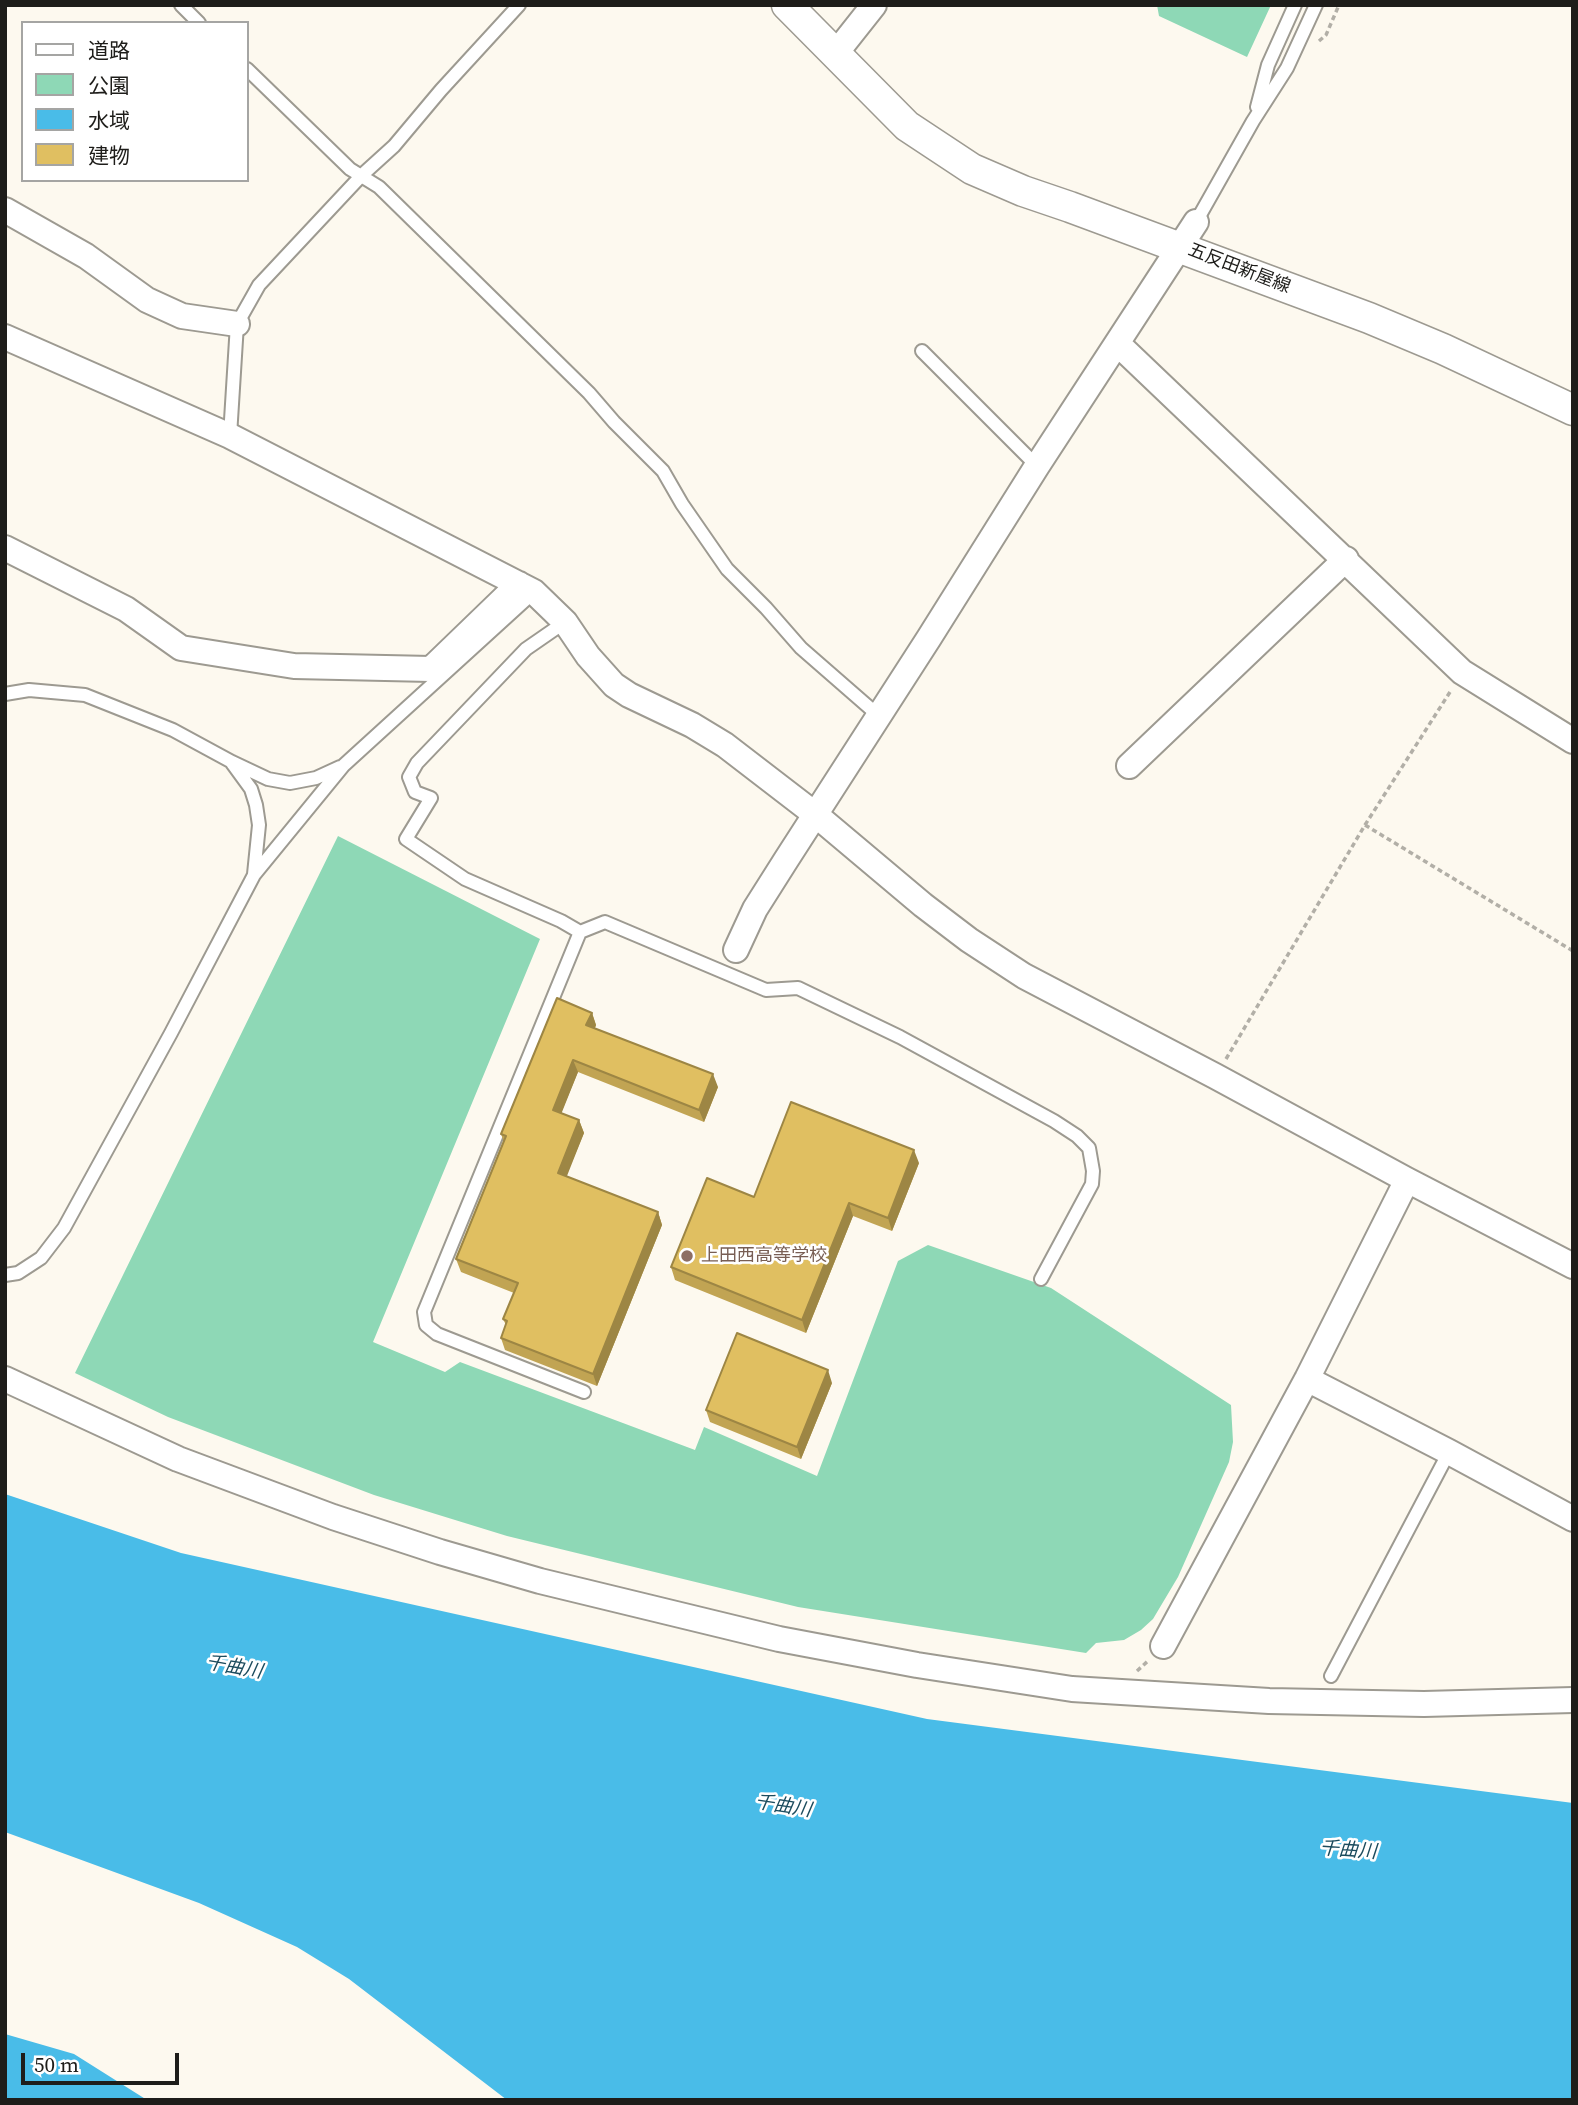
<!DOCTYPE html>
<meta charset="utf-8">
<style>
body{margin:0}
#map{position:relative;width:1578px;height:2105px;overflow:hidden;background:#fdf9ef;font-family:"Source Serif 4","Noto Sans JP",serif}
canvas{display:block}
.frame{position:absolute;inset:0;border:7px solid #1e1d1a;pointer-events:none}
.legend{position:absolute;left:21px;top:21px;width:228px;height:161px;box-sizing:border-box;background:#fff;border:2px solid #a5a5a3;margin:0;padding:9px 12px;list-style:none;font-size:21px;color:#1e1d1a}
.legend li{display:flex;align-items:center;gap:14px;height:35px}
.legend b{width:35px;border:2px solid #a5a5a3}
.scale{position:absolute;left:21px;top:2053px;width:158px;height:32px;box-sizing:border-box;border:4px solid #1e1d1a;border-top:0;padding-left:9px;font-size:21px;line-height:24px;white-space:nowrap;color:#1e1d1a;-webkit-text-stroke:5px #fff;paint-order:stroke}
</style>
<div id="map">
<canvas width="1578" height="2105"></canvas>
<div class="frame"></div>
<ul class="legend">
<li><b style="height:9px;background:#fff"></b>道路</li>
<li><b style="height:19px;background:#8ed8b6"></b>公園</li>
<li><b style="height:19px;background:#49bce8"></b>水域</li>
<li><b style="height:19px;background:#e0bf61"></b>建物</li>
</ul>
<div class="scale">50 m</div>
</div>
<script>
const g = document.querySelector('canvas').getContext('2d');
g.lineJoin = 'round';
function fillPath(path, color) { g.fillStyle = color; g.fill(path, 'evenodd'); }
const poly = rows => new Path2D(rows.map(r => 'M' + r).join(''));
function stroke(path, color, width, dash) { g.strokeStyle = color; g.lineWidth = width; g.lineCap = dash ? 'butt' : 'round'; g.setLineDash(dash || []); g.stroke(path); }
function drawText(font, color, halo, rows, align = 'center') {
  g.font = font + ' "Source Serif 4","Noto Sans JP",serif'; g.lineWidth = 5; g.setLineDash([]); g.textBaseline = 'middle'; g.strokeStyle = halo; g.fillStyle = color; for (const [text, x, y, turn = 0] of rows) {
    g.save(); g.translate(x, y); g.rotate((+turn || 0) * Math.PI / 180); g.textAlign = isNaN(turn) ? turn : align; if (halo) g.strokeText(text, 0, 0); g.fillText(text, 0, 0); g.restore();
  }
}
const green = poly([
 [1157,5,1271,5,1247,57,1159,16],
 [338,836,540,939,373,1342,445,1372,460,1362,695,1450,704,1427,817,1476,898,1261,928,1245,1051,1288,1231,1405,1233,1442,1229,1462,1178,1577,1153,1619,1141,1630,1124,1640,1096,1643,1086,1653,798,1607,507,1536,374,1495,168,1417,75,1373]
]);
const water = poly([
 [5,1494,181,1553,927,1719,1573,1803,1573,2100,507,2100,349,1979,297,1947,199,1903,5,1832],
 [5,2034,74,2054,147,2100,5,2100]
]);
const path = poly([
 [1319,41,1326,35,1339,5],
 [1365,825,1573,951],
 [1226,1059,1365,825,1450,692],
 [1137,1671,1149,1660]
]);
const service = poly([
 [181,5,199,23],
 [247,69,350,169,379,187,589,393,614,422,663,471,682,504,727,569,766,608,801,648,879,716],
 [1257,107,1268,65,1295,5],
 [1196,222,1253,121,1287,68,1316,5],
 [922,351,1037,466],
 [230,436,237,324,259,285,362,175,394,146,441,90,519,5],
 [565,622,526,649,417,763,409,777,415,792,431,798,406,839,465,879,561,921,580,932,605,922,766,990,798,988,900,1037,1054,1121,1077,1136,1089,1148,1093,1171,1092,1184,1041,1279],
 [5,694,29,690,85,695,173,730,232,762,268,779,290,783,316,778,340,767],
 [232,763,251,789,256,805,259,825,254,874],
 [580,932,424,1312,426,1325,437,1334,584,1392],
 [5,1275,18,1273,41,1258,64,1228,171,1033,254,875,344,765,534,592],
 [1331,1676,1449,1452]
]);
const minor = poly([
 [836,53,874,5],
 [5,210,86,256,147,300,182,316,237,324],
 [5,337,230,436,534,592,565,622,588,656,614,685,629,695,692,725,725,745,816,815,923,905,969,940,1024,976,1215,1076,1407,1180,1573,1266],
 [1118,344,1462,672,1573,741],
 [5,548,126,609,181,648,294,666,431,669,519,584],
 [1129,766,1346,559],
 [736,950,755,909,786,860,929,638,1037,466,1196,222],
 [5,1379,178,1459,333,1517,440,1552,540,1581,779,1639,917,1665,1072,1689,1269,1701,1424,1704,1573,1700],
 [1307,1379,1449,1452,1573,1519],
 [1163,1646,1307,1379,1407,1180]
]);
const tertiary = poly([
 [787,5,907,126,972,169,1023,191,1070,207,1369,318,1443,349,1573,410]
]);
const wall = poly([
 [592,1013,596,1025,595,1028,718,1087,704,1122,578,1072,561,1113,579,1120,584,1133,566,1176,658,1212,662,1225,597,1386,505,1350,501,1338,506,1325,503,1319,514,1293,461,1272,456,1259,504,1142,501,1134],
 [919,1163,892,1231,853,1216,806,1333,675,1280,671,1267,754,1197],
 [832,1383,801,1459,710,1422,706,1410]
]);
const shadedWall = poly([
 [592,1013,596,1025,591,1037,586,1025],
 [573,1060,578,1072,558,1122,553,1110],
 [713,1074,718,1087,704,1122,699,1110],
 [579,1120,584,1133,563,1186,558,1173],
 [914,1150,919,1163,892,1231,888,1218],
 [849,1203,853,1216,806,1333,802,1320],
 [658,1212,662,1225,597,1386,593,1374],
 [828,1370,832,1383,801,1459,797,1447]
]);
const building = poly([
 [557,998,592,1013,586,1025,713,1074,699,1110,573,1060,553,1110,579,1120,558,1173,658,1212,593,1374,501,1338,507,1321,503,1319,518,1283,456,1259,506,1136,501,1134,557,998],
 [791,1102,914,1150,888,1218,849,1203,802,1320,671,1267,707,1178,754,1197,791,1102],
 [737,1333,828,1370,797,1447,706,1410,737,1333]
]);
const markers = [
 [687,1256,7,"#8d6e63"]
];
const streetNames = [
 ["五反田新屋線",1239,269,21]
];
const educationNames = [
 ["上田西高等学校",701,1256]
];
const waterNames = [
 ["千曲川",234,1668,10],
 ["千曲川",783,1807,9],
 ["千曲川",1348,1851,4]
];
fillPath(green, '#8ed8b6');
fillPath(water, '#49bce8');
stroke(service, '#9d9a91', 16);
stroke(minor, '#9d9a91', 28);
stroke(tertiary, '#9d9a91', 33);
stroke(path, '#b2afa7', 3.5, [5, 3.5]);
stroke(service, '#fff', 12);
stroke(minor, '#fff', 24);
stroke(tertiary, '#fff', 30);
fillPath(wall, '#c1a453');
fillPath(shadedWall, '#9d8644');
fillPath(building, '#e0bf61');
stroke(building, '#9d8644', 2);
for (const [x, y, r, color] of markers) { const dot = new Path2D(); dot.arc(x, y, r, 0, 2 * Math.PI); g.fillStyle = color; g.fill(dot); stroke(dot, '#fff', 2.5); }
drawText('18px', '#1e1d1a', '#fff', streetNames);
drawText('18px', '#785e54', '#fff', educationNames, 'left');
drawText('italic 19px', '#1c4c5e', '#fff', waterNames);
</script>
